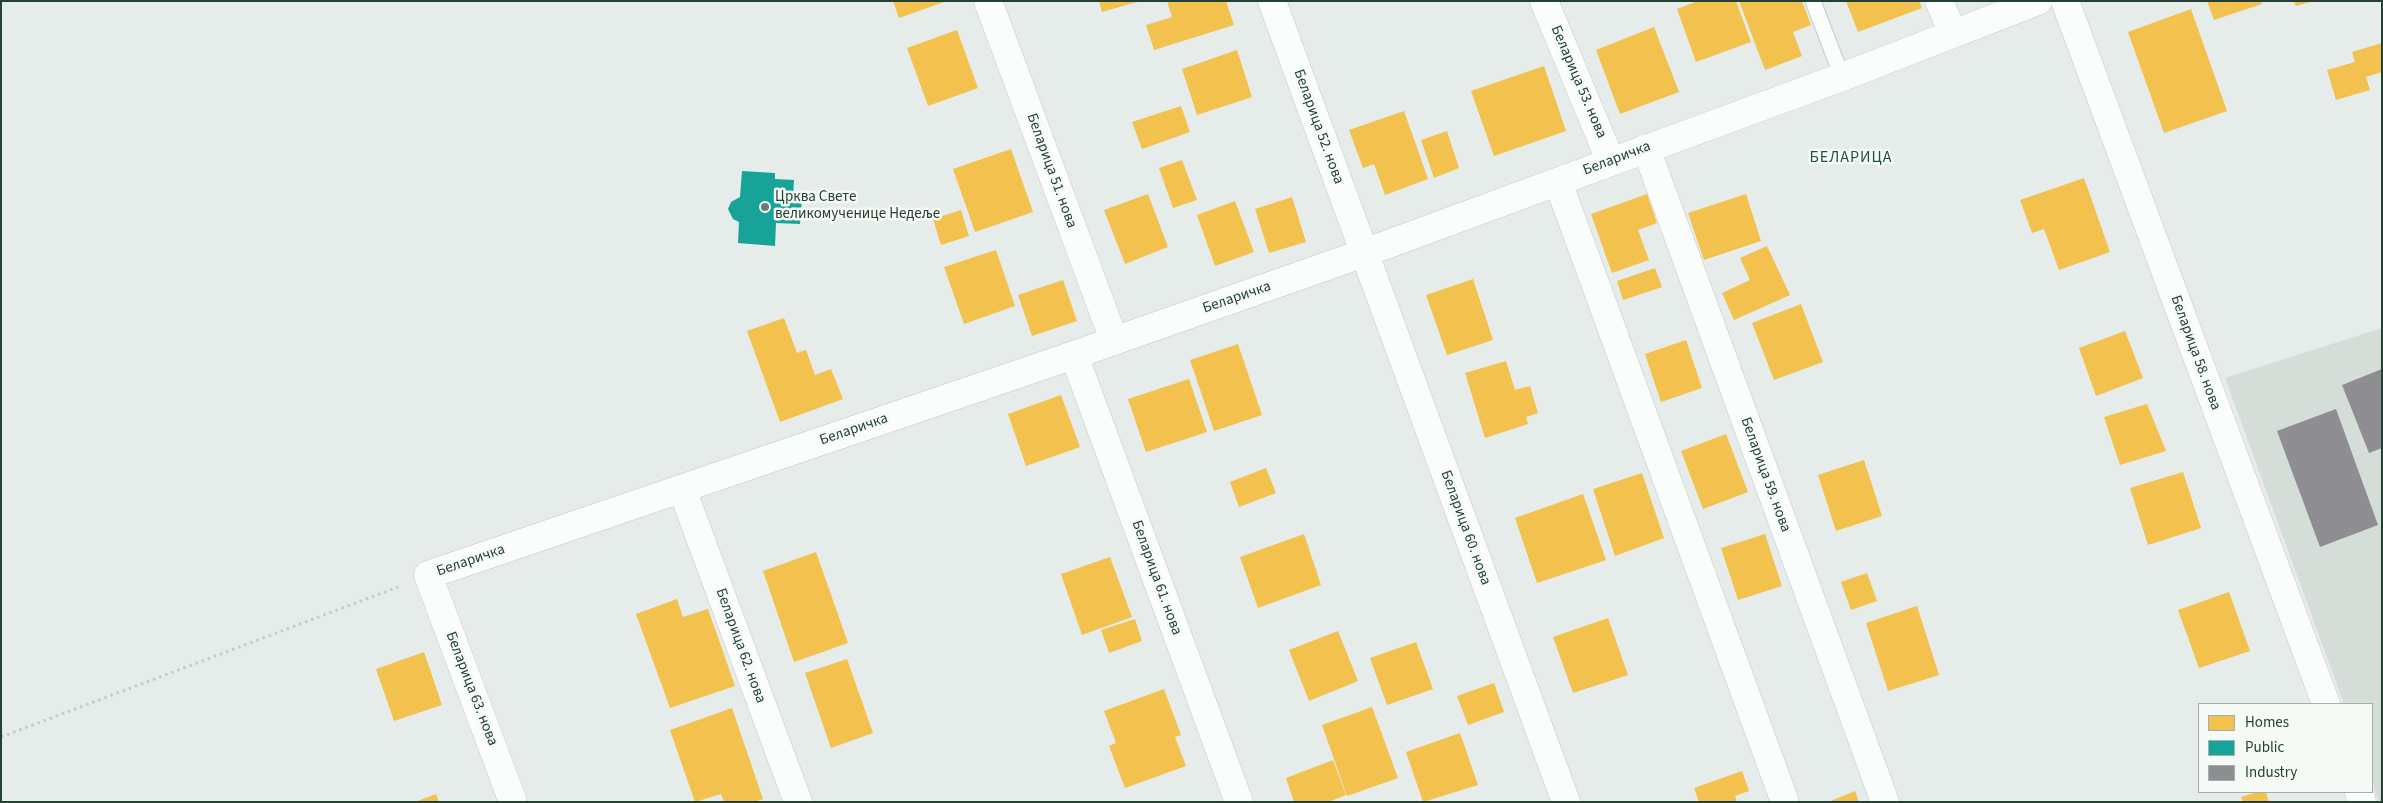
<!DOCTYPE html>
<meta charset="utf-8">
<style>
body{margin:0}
#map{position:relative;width:2383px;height:803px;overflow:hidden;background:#e6ece9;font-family:"Source Sans 3",sans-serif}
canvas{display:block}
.frame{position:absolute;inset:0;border:2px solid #234033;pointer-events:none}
.legend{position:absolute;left:2198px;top:703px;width:175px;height:90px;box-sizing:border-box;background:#f5faf7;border:1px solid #a1b0a9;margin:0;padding:6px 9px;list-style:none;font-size:15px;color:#234033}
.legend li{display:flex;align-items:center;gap:10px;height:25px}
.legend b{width:25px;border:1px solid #a1b0a9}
</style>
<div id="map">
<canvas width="2383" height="803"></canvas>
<div class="frame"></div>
<ul class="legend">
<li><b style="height:14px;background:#f2c14e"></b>Homes</li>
<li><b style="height:14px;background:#17a398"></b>Public</li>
<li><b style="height:14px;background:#8d8d92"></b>Industry</li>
</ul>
</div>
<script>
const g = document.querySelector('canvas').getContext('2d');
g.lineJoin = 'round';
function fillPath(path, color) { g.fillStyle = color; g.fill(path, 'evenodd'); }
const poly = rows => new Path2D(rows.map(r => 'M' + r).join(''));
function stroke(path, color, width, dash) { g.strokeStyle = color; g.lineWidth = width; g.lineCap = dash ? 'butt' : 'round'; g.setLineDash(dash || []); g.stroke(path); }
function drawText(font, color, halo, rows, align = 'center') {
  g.font = font + ' "Source Sans 3",sans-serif'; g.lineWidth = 5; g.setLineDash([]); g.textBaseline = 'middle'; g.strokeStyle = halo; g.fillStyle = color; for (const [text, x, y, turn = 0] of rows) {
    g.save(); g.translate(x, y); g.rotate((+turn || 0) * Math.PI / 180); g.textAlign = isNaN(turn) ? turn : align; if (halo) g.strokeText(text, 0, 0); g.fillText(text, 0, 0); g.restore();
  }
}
const built = poly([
 [2382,328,2382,802,2379,802,2372,781,2372,704,2344,704,2225,378]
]);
const homes = poly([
 [893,1,944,1,944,2,899,18],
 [1099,1,1137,1,1137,2,1102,12],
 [1167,1,1226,1,1234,25,1154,50,1146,25,1172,17],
 [1698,1,1736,1,1751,42,1696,62,1677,9],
 [1739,1,1802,1,1811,25,1793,32,1802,56,1765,70],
 [1846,1,1919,1,1922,8,1858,32],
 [2207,1,2261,1,2262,4,2214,20],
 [2294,1,2310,1,2310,2,2296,6],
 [2191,9,2227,111,2164,133,2128,32],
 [1654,27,1679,92,1620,114,1596,50],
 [957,30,978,88,928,106,907,48],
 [2382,43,2382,72,2366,77,2370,90,2336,100,2327,70,2355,62,2352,52],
 [1237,50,1252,97,1197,115,1182,69],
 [1544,66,1566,131,1494,156,1471,91],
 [1181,106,1190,132,1142,149,1132,122],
 [1404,111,1428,179,1385,195,1374,164,1363,168,1349,130],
 [1447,131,1459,168,1434,178,1421,140],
 [1011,149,1033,212,975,232,953,169],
 [1182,160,1197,200,1173,208,1159,168],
 [2084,178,2110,252,2059,270,2044,229,2032,233,2020,200],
 [1148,194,1168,247,1125,264,1104,210],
 [1647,194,1657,223,1638,230,1649,260,1612,273,1591,214],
 [1746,194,1761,241,1704,260,1688,213],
 [1292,197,1306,242,1269,253,1255,209],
 [1235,201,1254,252,1215,266,1197,215],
 [961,210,969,236,941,245,933,219],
 [1767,246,1790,295,1734,320,1722,293,1750,280,1740,258],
 [996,250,1015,306,964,324,944,267],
 [1655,268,1662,287,1623,300,1617,281],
 [1473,279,1493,340,1447,355,1426,295],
 [1063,280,1077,321,1032,336,1018,295],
 [1801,304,1823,362,1774,380,1752,323],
 [784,318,797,353,806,350,815,375,831,369,843,399,780,422,747,331],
 [2125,331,2143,378,2096,396,2079,348],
 [1686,340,1702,388,1661,402,1645,354],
 [1238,344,1262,415,1214,431,1190,360],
 [1506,361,1515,390,1530,386,1538,413,1526,417,1528,424,1485,438,1465,373],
 [1189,379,1207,432,1146,452,1128,399],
 [1061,395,1080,447,1026,466,1008,414],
 [2147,404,2166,451,2120,465,2104,417],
 [1726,434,1748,492,1703,509,1681,451],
 [1864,460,1882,516,1836,531,1818,475],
 [1266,468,1276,493,1239,507,1230,482],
 [2183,472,2201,528,2148,545,2130,488],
 [1642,473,1664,538,1615,556,1593,489],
 [1583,494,1606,560,1537,583,1515,518],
 [1304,534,1321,585,1258,608,1240,557],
 [1765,534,1782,586,1738,600,1721,548],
 [816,552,848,643,794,662,763,571],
 [1110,557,1132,617,1082,635,1061,574],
 [1867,573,1877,601,1851,610,1841,582],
 [2229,592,2250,651,2199,668,2178,610],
 [677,599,683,617,708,609,735,686,670,708,636,614],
 [1917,606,1939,675,1888,691,1866,623],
 [1608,618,1628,675,1573,693,1553,637],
 [1135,619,1142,641,1109,653,1101,630],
 [1338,631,1358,681,1309,701,1289,650],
 [1416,642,1433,689,1387,705,1370,658],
 [424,652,442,705,394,721,376,669],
 [847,659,873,733,831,748,805,673],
 [1494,683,1504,712,1468,725,1457,696],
 [1164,689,1181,735,1175,737,1186,766,1125,788,1109,746,1116,743,1104,711],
 [1372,707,1398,778,1347,796,1322,725],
 [732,708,763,799,754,802,724,802,721,794,695,802,670,730],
 [1460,733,1478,785,1423,802,1406,752],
 [1333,760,1346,795,1328,802,1294,802,1286,778],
 [1742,771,1749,791,1735,796,1737,802,1699,802,1694,788],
 [1855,791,1859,802,1828,802],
 [2257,792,2266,792,2269,802,2243,802,2241,797],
 [436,794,439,802,415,802]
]);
const public = poly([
 [742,171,775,173,775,179,794,180,793,197,802,197,800,224,776,223,775,246,738,243,739,222,733,219,728,209,731,202,740,197]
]);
const industry = poly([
 [2382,369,2382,448,2369,453,2342,385],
 [2336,409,2378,525,2320,547,2277,431]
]);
const path = poly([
 [1,737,398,587]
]);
const service = poly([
 [1813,1,1842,77]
]);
const minor = poly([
 [988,1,1114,340],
 [1272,1,1566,802],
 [1544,1,1611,162],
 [1939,1,1953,33],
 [2065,1,2326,704],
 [1646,148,1885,802],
 [1558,182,1785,802],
 [1074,355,1239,802],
 [682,489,798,802],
 [2359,792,2362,802],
 [513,802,428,575,1074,355,1364,253,1842,77,2038,1]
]);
const markers = [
 [765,207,5,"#677c73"]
];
const streetNames = [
 ["Беларица 53. нова",1578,82,67],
 ["Беларица 52. нова",1318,127,70],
 ["Беларичка",1617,159,-21],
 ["Беларица 51. нова",1051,171,70],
 ["Беларичка",1237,298,-19],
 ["Беларица 58. нова",2195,353,70],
 ["Беларичка",854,430,-19],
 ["Беларица 59. нова",1765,475,70],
 ["Беларица 60. нова",1465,528,70],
 ["Беларичка",471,561,-19],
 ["Беларица 61. нова",1156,578,70],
 ["Беларица 62. нова",740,646,70],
 ["Беларица 63. нова",471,689,69]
];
const poiNames = [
 ["Црква Свете",775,198],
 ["великомученице Недеље",775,215]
];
const neighbourhoodNames = [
 ["БЕЛАРИЦА",1851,158]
];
fillPath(built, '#d4ddd8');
fillPath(homes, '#f2c14e');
fillPath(public, '#17a398');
fillPath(industry, '#8d8d92');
stroke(service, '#c3c9c6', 17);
stroke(minor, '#c3c9c6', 29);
stroke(path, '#c2cbc6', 3, [2.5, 4]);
stroke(service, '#fbfcfc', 15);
stroke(minor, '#fbfcfc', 28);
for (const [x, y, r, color] of markers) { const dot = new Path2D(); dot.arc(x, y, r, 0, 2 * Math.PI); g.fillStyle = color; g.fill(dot); stroke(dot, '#f5faf7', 2); }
drawText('15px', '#234033', '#f5faf7', streetNames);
drawText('15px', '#234033', '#f5faf7', poiNames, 'left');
g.letterSpacing = '1px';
drawText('16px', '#1f523d', '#f5faf7', neighbourhoodNames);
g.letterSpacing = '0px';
</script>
